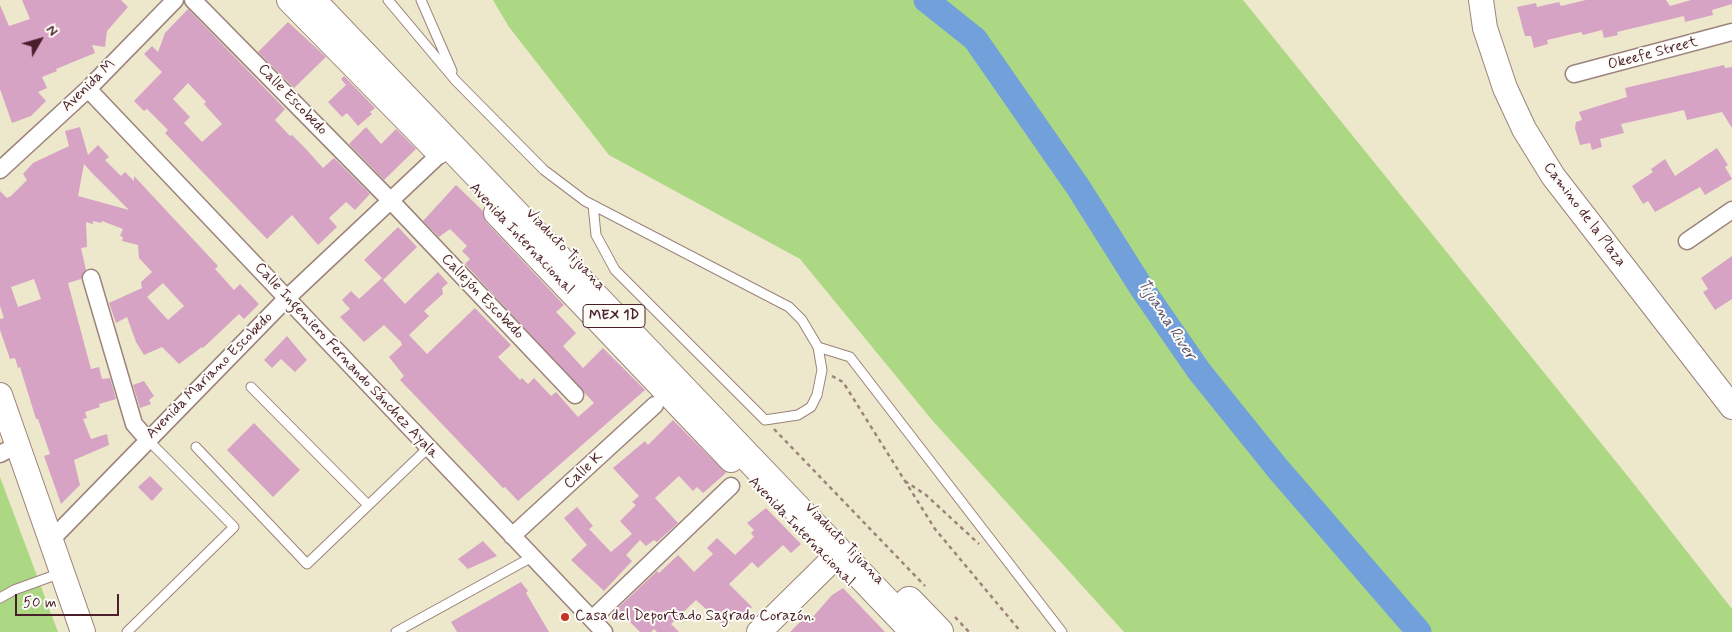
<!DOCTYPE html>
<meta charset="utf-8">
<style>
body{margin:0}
#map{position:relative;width:1732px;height:632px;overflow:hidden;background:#ede7cb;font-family:Mynerve,sans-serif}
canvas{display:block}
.north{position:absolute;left:15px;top:15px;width:50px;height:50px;-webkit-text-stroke:4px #fdfcf7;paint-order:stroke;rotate:52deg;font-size:14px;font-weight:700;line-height:20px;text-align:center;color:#4a1f2b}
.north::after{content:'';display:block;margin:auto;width:18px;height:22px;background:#4a1f2b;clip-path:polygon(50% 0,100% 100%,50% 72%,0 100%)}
.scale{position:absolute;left:15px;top:594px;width:104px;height:22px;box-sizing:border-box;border:2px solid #4a1f2b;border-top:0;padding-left:6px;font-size:15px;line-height:18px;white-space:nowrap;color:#4a1f2b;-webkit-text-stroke:4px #fdfcf7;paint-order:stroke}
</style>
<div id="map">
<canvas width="1732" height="632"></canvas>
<div class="north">N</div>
<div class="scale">50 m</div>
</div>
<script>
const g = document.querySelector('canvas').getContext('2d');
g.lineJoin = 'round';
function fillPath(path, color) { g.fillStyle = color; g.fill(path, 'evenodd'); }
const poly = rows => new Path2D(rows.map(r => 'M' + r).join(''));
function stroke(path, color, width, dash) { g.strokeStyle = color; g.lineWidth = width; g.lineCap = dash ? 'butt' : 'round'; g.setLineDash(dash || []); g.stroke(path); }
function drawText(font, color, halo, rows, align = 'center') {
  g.font = font + ' Mynerve,sans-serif'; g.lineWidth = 4; g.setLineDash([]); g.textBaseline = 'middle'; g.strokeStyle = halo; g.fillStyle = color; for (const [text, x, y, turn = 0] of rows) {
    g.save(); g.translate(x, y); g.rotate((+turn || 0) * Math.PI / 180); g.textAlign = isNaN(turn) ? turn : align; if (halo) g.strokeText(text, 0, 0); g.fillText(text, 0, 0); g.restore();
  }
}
const green = poly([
 [493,0,1243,0,1630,479,1732,609,1732,632,1124,632,932,420,800,259,609,155,509,27],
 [0,477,58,632,0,632]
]);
const river = poly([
 [926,0,975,39,1078,187,1143,290,1199,371,1278,469,1419,632]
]);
const building = poly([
 [22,0,121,0,128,7,107,31,105,47,92,45,95,53,56,69,57,71,42,77,47,88,38,92,46,101,31,116,12,123,0,89,0,5,9,26,30,19],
 [1586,0,1666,0,1670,6,1691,0,1732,0,1732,4,1712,10,1713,15,1685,22,1684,16,1617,32,1618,35,1604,38,1602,30,1583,35,1581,32,1547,40,1548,44,1534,48,1531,36,1525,36,1517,7,1536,3,1537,7,1559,2,1561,6],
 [188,9,285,109,275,120,290,136,292,135,305,148,323,168,334,158,370,194,355,210,346,202,329,218,337,227,318,245,292,215,267,239,165,133,168,130,147,109,144,111,134,101,162,72,144,54,152,46,158,52,165,33],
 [188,83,206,102,204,104,222,124,202,142,184,123,190,117,173,99],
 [288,22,326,57,294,88,258,52],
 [1724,65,1725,68,1732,67,1732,128,1722,112,1687,120,1684,110,1621,124,1624,133,1600,139,1602,147,1592,150,1590,143,1580,145,1575,128,1576,122,1582,120,1579,112,1627,97,1625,88],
 [344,76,375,108,370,112,372,114,358,126,347,113,342,117,328,102,346,85,341,79],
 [80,127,88,155,98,145,109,157,105,160,121,176,125,172,134,181,134,176,218,266,215,269,234,290,240,284,259,304,244,319,239,314,203,348,202,347,179,364,162,347,144,355,136,342,127,317,116,323,109,303,142,288,141,282,152,272,139,258,138,245,122,241,123,237,120,236,123,229,102,221,101,223,93,221,93,224,86,222,87,247,81,248,86,270,81,279,68,283,91,369,99,367,102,379,110,378,116,399,99,404,100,407,85,412,87,418,83,419,91,439,107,434,109,445,74,460,80,485,61,504,44,456,50,454,38,419,36,419,20,367,18,368,15,358,10,359,0,330,0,319,4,318,0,306,0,191,7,198,11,196,27,180,23,174,33,163,69,146,65,131],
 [84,164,92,173,129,210,78,196],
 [34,279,41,299,18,307,11,287],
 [163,283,184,306,168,320,147,297],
 [366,127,381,144,396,129,416,149,384,180,349,144],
 [1717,148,1728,165,1725,167,1732,179,1705,195,1700,187,1655,212,1648,201,1643,204,1632,186,1653,172,1651,169,1665,159,1675,176],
 [456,185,483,211,486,222,564,305,556,312,576,333,563,346,583,368,603,348,645,390,518,501,505,487,503,488,400,380,404,376,389,357,402,345,401,342,384,325,364,342,340,317,350,309,342,300,351,291,359,299,382,278,364,260,398,227,417,247,383,280,405,304,438,272,448,283,442,288,443,294,424,311,429,316,409,335,427,354,475,308,511,345,498,357,520,380,522,378,528,384,534,378,551,396,556,392,578,417,594,403,465,264,470,259,462,251,467,246,450,229,439,237,423,221],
 [1732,256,1732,299,1715,310,1703,292,1708,289,1701,278],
 [287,336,307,360,295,372,281,359,272,368,264,360],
 [144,381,154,396,149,400,151,404,140,408,133,385],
 [673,420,726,473,703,493,697,487,693,491,679,476,655,498,678,523,657,542,654,540,646,546,640,540,626,555,632,561,604,591,571,560,587,545,564,518,577,507,593,526,589,529,611,552,632,534,620,521,636,505,632,502,639,496,613,468,645,441,648,445],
 [254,423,300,470,273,497,227,450],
 [150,476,163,489,152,501,138,487],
 [766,508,801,544,791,553,783,545,758,568,752,562,729,584,752,607,742,618,738,614,726,627,696,600,671,624,679,632,657,632,654,629,651,632,640,632,617,609,657,571,659,573,678,555,694,572,713,554,707,548,717,538,735,555,754,537,751,533,754,530,747,523],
 [483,541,497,556,468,569,458,559],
 [521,582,528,591,526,593,549,632,457,632,451,622],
 [843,588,885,632,790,632,807,615,811,619,832,595]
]);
const path = poly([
 [832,376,843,382,935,529,1021,632],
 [774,429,925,586],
 [905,481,926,495,979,544],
 [955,617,969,632]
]);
const lane = poly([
 [388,0,456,81,544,170,585,201,789,307,802,320,818,347,822,370,817,395,811,407,798,415,765,420,615,270,596,235,593,205],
 [421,0,452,71],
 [818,347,850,357,1062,632],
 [251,387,368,505],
 [196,447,307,564,428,448],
 [0,598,14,590,61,573],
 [127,632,234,527,148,440],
 [396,632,532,557]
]);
const street = poly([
 [193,0,390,200,575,395],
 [1574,74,1732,32],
 [88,89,604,632],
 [0,170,88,89,175,0],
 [1687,241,1732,210],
 [91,278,134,424,148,440],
 [0,454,17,445],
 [512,536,655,405],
 [50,541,287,298,440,154],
 [592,619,731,486]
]);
const secondary = poly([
 [289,0,438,152],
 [1481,0,1485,28,1505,88,1524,129,1553,176,1732,407],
 [496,213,731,460],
 [0,395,83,632],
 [759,632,830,562]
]);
const highway = poly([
 [311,0,915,632],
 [909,601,939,632]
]);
const markers = [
 [565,617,5,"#c8321e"]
];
const shields = [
 [614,316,62]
];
const shieldNames = [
 ["MEX 1D",614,316]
];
const streetNames = [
 ["Okeefe Street",1653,54,-15],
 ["Avenida M",89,86,-44],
 ["Calle Escobedo",292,100,46],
 ["Camino de la Plaza",1584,215,53],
 ["Avenida Internacional",521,239,47],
 ["Viaducto Tijuana",565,250,46],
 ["Callejón Escobedo",482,297,46],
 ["Calle Ingeniero Fernando Sánchez Ayala",346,361,47],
 ["Avenida Mariano Escobedo",210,376,-45],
 ["Calle K",584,471,-43],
 ["Avenida Internacional",801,532,46],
 ["Viaducto Tijuana",844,544,46]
];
const poiNames = [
 ["Casa del Deportado Sagrado Corazón.",575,617]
];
const waterNames = [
 ["Tijuana River",1166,320,57]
];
fillPath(green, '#acd883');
stroke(river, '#72a0db', 25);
fillPath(building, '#d7a3c4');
stroke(lane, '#9c837b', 11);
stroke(street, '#9c837b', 19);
stroke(secondary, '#9c837b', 26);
stroke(highway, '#9c837b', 30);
stroke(path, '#9c837b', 2.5, [4, 4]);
stroke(lane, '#fff', 9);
stroke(street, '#fff', 16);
stroke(secondary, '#fff', 24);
stroke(highway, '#fff', 28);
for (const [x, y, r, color] of markers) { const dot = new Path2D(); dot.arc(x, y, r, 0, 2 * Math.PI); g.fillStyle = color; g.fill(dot); stroke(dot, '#fdfcf7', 2); }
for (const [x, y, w] of shields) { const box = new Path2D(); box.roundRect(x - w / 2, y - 11.5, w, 23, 4); g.fillStyle = '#fdfcf7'; g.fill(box); stroke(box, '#4a1f2b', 1); }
drawText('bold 14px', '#4a1f2b', null, shieldNames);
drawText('15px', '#4a1f2b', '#fdfcf7', streetNames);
drawText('15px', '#4a1f2b', '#fdfcf7', poiNames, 'left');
drawText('italic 16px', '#5a5371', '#fdfcf7', waterNames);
</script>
